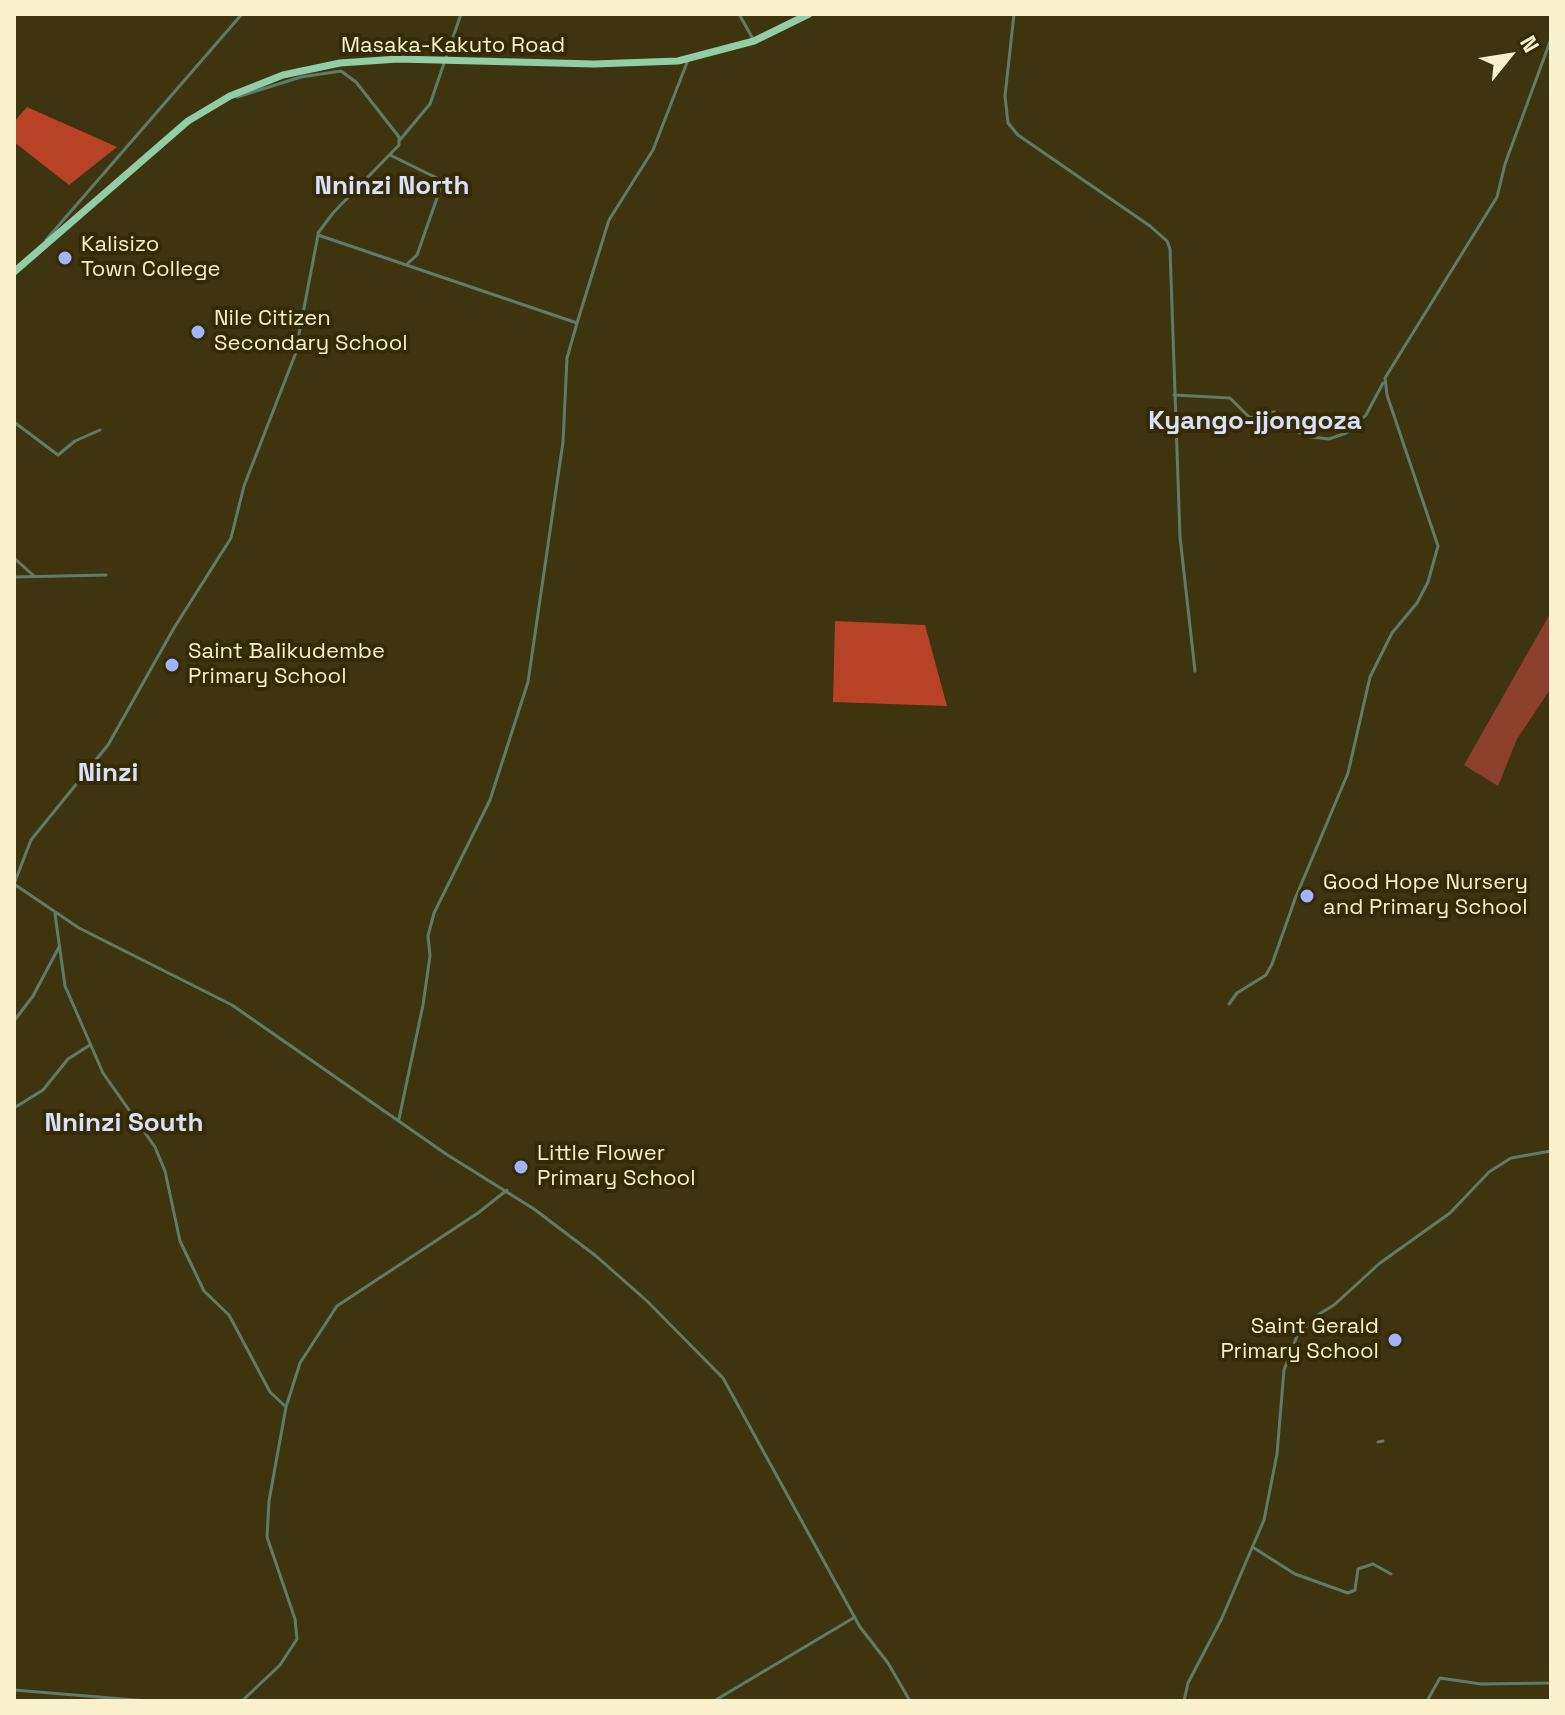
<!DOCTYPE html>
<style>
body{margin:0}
#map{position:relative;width:1565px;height:1715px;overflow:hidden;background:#3e3510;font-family:"Space Grotesk",sans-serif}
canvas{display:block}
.frame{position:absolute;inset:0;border:16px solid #f9f0cd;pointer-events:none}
.north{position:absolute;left:1469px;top:16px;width:80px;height:80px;-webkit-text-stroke:6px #342b04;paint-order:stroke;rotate:60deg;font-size:22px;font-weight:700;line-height:32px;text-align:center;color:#f9f0cd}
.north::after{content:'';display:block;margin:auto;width:28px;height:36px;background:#f9f0cd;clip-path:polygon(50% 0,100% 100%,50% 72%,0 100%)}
</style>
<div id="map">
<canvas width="1565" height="1715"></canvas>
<div class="frame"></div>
<div class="north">N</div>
</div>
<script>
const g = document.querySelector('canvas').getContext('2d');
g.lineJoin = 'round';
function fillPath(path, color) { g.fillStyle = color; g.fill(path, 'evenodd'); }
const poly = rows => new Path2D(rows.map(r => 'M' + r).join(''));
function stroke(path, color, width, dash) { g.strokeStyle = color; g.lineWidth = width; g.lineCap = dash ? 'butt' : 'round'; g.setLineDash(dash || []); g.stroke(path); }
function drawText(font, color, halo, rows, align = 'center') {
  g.font = font + ' "Space Grotesk",sans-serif'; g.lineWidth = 8; g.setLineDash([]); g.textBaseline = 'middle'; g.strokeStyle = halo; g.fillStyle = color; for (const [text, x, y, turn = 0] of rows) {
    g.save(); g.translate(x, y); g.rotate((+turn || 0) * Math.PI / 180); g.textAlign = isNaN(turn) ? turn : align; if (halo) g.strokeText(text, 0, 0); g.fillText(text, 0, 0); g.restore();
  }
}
const green = poly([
 [1551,612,1551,688,1517,739,1498,786,1464,765]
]);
const forest = poly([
 [27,107,117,147,69,185,14,142,14,122],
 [835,621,925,625,947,706,833,702]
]);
const minor = poly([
 [739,14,753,39],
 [1014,14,1005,96,1008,123,1018,135,1150,226,1167,241,1170,249,1180,537,1195,671],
 [237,97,301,77,341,71,356,82,399,137,399,145,333,213,318,233],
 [399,141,430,104,461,14],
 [390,155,443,181,417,255,407,264],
 [46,240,242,14],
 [577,323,609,220,653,150,688,60],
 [1174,395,1230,398,1249,417,1257,418,1274,412,1304,436,1329,439,1346,433,1366,415,1383,383],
 [14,422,58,455,75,441,100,430],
 [14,558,34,576],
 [14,577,106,575],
 [14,884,31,840,108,745,174,628,231,538,244,486,295,355,318,235,577,323,567,358,563,442,528,682,490,800,434,913,428,936,430,956,423,1005,399,1119],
 [14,884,79,928,232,1005,446,1154,534,1209,596,1256,647,1301,723,1378,860,1627,888,1663,910,1701],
 [55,914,65,986,103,1073,155,1147,165,1171,180,1241,204,1291,229,1315,270,1392,286,1407],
 [1229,1004,1237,993,1266,975,1272,964,1295,899,1348,773,1370,677,1392,633,1417,603,1428,582,1438,546,1387,395,1385,378,1497,197,1505,164,1551,39],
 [14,1021,33,996,59,947],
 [14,1108,43,1090,68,1059,90,1045],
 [1378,1442,1383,1441],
 [1254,1548,1295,1574,1348,1593,1355,1590,1358,1569,1373,1564,1391,1574],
 [14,1690,147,1701],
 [242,1701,280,1665,297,1639,295,1619,267,1537,269,1501,286,1407,300,1363,337,1306,478,1213,507,1190],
 [714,1701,855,1617],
 [1184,1701,1188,1683,1222,1618,1264,1520,1277,1454,1284,1370,1297,1336,1316,1316,1334,1305,1380,1263,1450,1213,1489,1172,1511,1158,1551,1151],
 [1427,1701,1440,1678,1481,1684,1551,1683]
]);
const trunk = poly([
 [14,272,188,121,230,96,283,75,340,63,398,59,594,64,678,61,754,41,809,14]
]);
const markers = [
 [65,258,8,"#a3b2fd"],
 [198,332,8,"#a3b2fd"],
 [172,665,8,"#a3b2fd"],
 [1307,896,8,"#a3b2fd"],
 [521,1167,8,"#a3b2fd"],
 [1395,1340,8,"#a3b2fd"]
];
const streetNames = [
 ["Masaka-Kakuto Road",453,46]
];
const poiNames = [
 ["Kalisizo",81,245],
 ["Town College",81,270],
 ["Nile Citizen",214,319],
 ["Secondary School",214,344],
 ["Saint Balikudembe",188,652],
 ["Primary School",188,677],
 ["Good Hope Nursery",1323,883],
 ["and Primary School",1323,908],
 ["Little Flower",537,1154],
 ["Primary School",537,1179],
 ["Saint Gerald",1379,1327,"right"],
 ["Primary School",1379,1352,"right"]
];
const quarterNames = [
 ["Nninzi North",392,187],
 ["Kyango-jjongoza",1255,422],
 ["Ninzi",108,774],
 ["Nninzi South",124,1124]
];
fillPath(green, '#8d3f2d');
fillPath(forest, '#b74226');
stroke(minor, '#617b69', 3);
stroke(trunk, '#91cea5', 7);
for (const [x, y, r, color] of markers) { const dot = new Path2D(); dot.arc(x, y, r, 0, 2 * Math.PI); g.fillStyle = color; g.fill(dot); stroke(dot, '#342b04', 3); }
drawText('22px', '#f9f0cd', '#342b04', streetNames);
drawText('22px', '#f9f0cd', '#342b04', poiNames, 'left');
drawText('bold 26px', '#d9e0fc', '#342b04', quarterNames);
</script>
